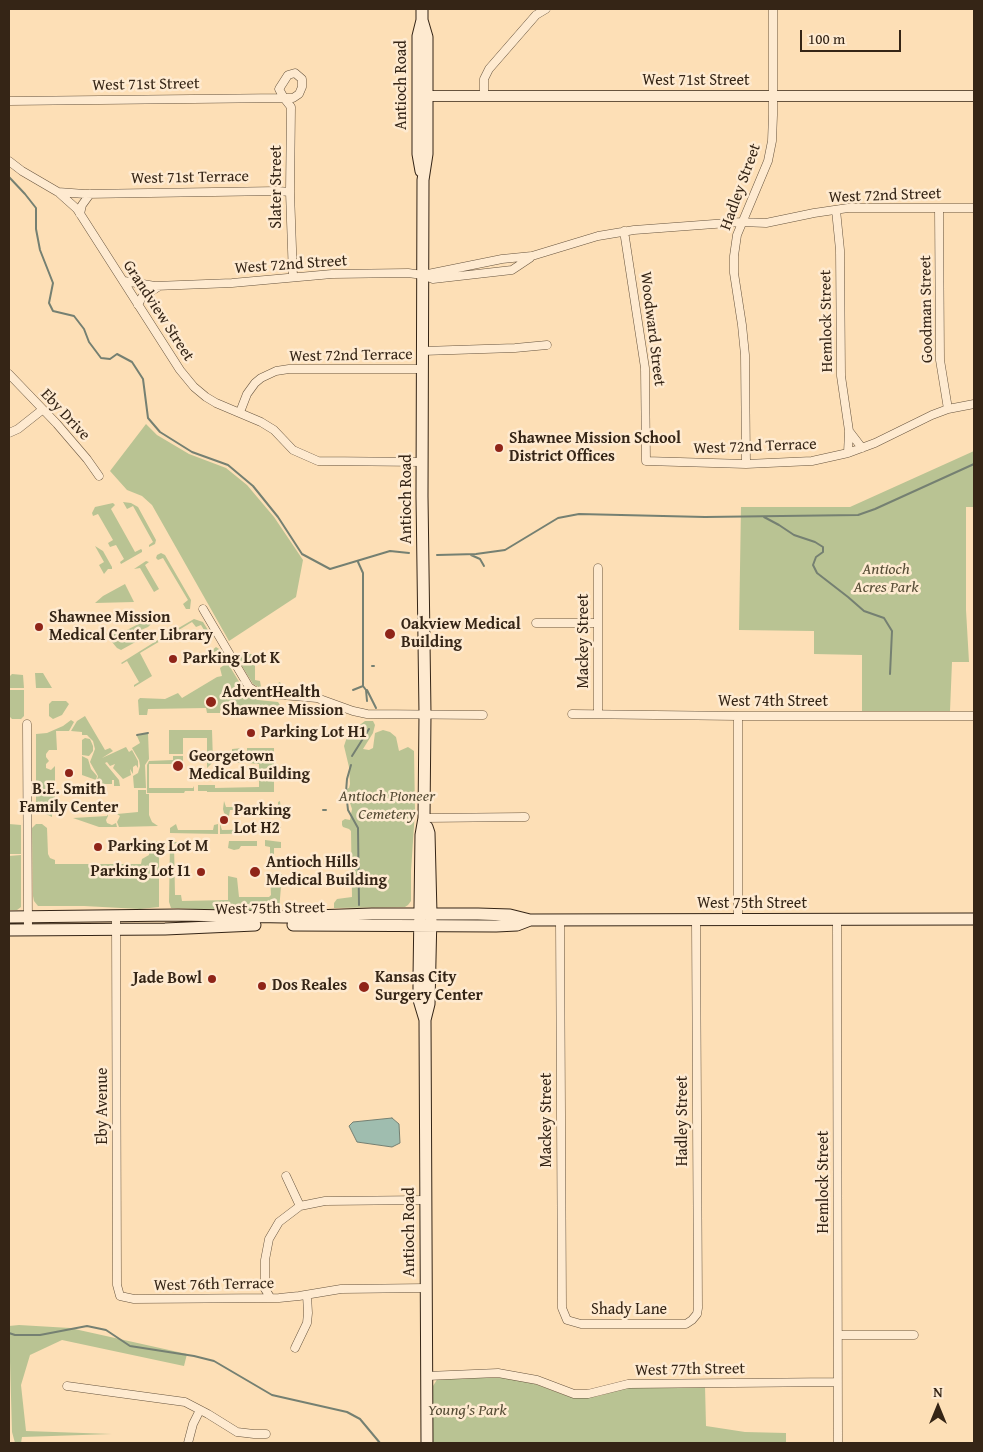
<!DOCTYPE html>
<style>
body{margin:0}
#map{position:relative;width:983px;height:1452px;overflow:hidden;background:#fddfb6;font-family:"Gentium Book Plus",serif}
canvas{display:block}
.frame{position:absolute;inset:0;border:10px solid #352516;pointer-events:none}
.north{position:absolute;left:913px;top:1382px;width:50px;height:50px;-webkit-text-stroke:4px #feead0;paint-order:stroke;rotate:0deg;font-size:14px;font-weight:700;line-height:20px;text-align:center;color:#352516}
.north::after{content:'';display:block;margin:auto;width:18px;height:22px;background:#352516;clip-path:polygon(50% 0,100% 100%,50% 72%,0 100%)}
.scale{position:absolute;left:800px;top:30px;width:101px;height:22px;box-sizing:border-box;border:2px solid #352516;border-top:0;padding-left:6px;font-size:15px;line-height:18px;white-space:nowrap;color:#352516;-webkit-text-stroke:4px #feead0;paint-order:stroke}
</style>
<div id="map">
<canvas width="983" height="1452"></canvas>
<div class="frame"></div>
<div class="north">N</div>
<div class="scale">100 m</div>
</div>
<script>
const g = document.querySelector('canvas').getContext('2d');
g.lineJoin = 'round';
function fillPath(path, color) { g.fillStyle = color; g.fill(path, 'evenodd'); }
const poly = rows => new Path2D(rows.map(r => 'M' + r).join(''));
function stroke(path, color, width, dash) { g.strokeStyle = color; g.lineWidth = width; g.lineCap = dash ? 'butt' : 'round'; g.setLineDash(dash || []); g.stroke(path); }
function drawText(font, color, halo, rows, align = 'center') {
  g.font = font + ' "Gentium Book Plus",serif'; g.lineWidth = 5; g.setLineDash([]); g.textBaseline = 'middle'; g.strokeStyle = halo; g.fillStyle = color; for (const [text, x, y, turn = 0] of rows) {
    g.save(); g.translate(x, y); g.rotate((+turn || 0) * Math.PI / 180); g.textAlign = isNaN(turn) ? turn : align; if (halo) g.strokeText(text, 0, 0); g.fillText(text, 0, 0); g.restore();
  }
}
const green = poly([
 [146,424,157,435,189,454,226,468,247,485,274,517,303,560,296,597,229,641,152,505,142,496,127,490,110,471],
 [974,451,974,507,966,507,966,610,969,662,952,662,950,711,862,711,862,655,814,654,814,631,739,630,741,507,850,507],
 [123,502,131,503,138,507,156,540,155,544,149,547,149,545,153,542,133,506,127,509],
 [113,503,115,505,111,509,135,552,141,549,142,550,142,552,121,564,120,562,124,559,116,545,110,547,108,543,113,540,98,514,93,516,92,513,95,507],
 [95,546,103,551,112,567,112,569,108,569,104,574,99,565,104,562],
 [161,553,165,555,191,600,190,609,186,609,183,604,188,600,163,558,158,560,156,558,157,555],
 [146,561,149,562,145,565,159,589,154,592,140,568,134,569],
 [125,584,134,602,95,603,103,596],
 [143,619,155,620,148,627,127,636,114,636,103,634,127,630,144,621],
 [194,619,203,622,211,635,212,641,205,644,205,641,209,638,201,625,196,627,192,622,164,639,163,637],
 [161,638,162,640,140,653,152,676,134,687,134,685,139,682,127,661,122,664,121,663],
 [116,639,133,640,141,639,121,650,117,648,112,642],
 [216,647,219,649,246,693,258,700,278,702,280,705,280,712,278,712,277,706,221,707,220,713,207,713,206,708,148,709,147,715,139,715,138,700,140,698,165,699,178,693,182,698,217,677,222,676,220,668,224,665,216,651,212,653,210,652],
 [244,654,255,654,255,680,260,681,261,687,277,687,279,682,281,683,280,690,262,689,253,684,237,658],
 [35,673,43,673,52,688,36,688],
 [12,674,23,675,24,688,10,688,10,676],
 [10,690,24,690,24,716,21,719,12,719,10,717],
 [52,701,66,701,69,704,62,715,53,719,49,716,49,704],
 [85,716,105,750,110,748,113,751,102,758,126,747,129,752,132,750,138,761,138,768,136,765,133,767,133,774,130,769,131,775,123,779,113,768,115,764,110,766,107,762,105,763,119,780,120,786,114,786,114,780,112,780,112,784,96,784,98,776,90,762,95,749,93,741,87,735,82,735,82,732,71,731,77,721],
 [71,720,74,722,69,731,56,731,57,750,49,750,46,754,46,757,49,761,46,764,46,768,51,770,55,766,55,811,52,811,52,817,44,813,36,813,36,734,47,733,63,726],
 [365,721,373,721,375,725,373,733,363,749,369,750,373,748,375,733,383,730,390,732,396,737,399,751,408,747,414,751,415,811,411,871,411,901,408,905,405,907,334,908,334,903,337,899,352,897,351,831,349,829,343,827,342,825,342,821,345,819,350,820,352,809,350,803,344,802,342,798,342,791,349,788,350,784,349,767,344,746,349,731,354,725,361,724],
 [169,730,212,730,213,762,207,768,207,738,183,738,183,754,169,754],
 [148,733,149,759,145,765,146,788,134,788,133,776,138,773,140,766,139,760,132,748,140,743,137,736],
 [85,738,90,739,93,746,93,751,89,756,82,755,82,740],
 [243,748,243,763,215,763,217,762,216,751,232,751,232,749],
 [247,748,274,748,274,792,207,792,207,791,198,791,198,785,215,785,215,788,259,787,259,764,247,763],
 [82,756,88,759,91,769,97,776,96,780,82,775],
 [173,756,183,756,183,764,149,764,149,788,193,788,194,786,194,791,185,791,184,793,147,793,147,765,149,761,173,760],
 [138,790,146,790,146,794,149,794,149,815,152,822,158,826,119,827,117,822,120,816,117,814,138,812],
 [280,801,281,810,230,810,229,816,224,813,223,809,224,801,226,807,278,807,278,802],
 [107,814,108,816,106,820,107,823,112,825,116,823,117,827,99,827,73,818,107,816],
 [280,823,281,830,279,833,220,834,220,824,222,830,278,829,278,824],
 [9,824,21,825,21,854,9,854],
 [36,824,42,824,47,828,48,854,50,858,55,860,55,864,141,864,142,859,149,855,150,842,158,841,159,843,159,907,140,909,84,906,38,906,34,901,33,896,32,828],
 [176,824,178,830,213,830,214,825,218,824,218,834,170,833,170,828],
 [265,840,281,842,281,848,274,848,274,867,270,867,270,847,265,846],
 [229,841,257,841,257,846,241,846,239,849,234,850,228,848],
 [170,842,180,842,174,844,175,895,181,895,182,901,228,900,228,876,237,878,239,897,269,897,271,895,270,874,282,874,279,911,242,911,171,908,169,902],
 [21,855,21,907,17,910,9,910,9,856],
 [19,1325,70,1328,187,1354,184,1366,62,1340,30,1355,21,1385,26,1431,112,1434,22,1437,21,1443,15,1443,12,1432,9,1326],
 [438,1378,506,1378,524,1380,570,1397,583,1398,599,1396,628,1387,705,1386,706,1426,745,1432,786,1433,786,1443,433,1443,433,1386]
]);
const water = poly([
 [392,1118,399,1124,400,1143,392,1147,357,1142,349,1126,353,1122,392,1118]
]);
const stream = poly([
 [9,177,25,194,36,208,36,229,40,250,53,283,49,303,53,311,74,316,84,329,89,342,101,358,110,359,117,354,132,362,143,379,148,418,160,432,192,452,228,465,253,486,278,517,302,554,330,569,390,551,409,553],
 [764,517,779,525,794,535,815,542,823,547,823,552,816,557,813,565,817,573,848,597,864,611,884,618,892,631,890,674],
 [437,555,476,554,505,550,558,518,579,514,705,517,858,515,875,509,974,464],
 [471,555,480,559,484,566],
 [358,562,363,573,363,686,366,690,367,701],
 [372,666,374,666],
 [353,690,363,686],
 [367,690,376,708],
 [137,735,148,733],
 [352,756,369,729],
 [351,765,347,779,346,792,348,810,358,828,359,905],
 [278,810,281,810],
 [323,810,326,810],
 [9,888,9,885],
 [9,1333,15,1335,40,1335,87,1326,106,1330,130,1346,194,1356,214,1361,272,1395,347,1412,360,1419,380,1443]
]);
const minor = poly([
 [484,96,484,79,489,69,536,15,546,9],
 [9,101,284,98,293,98,299,94,302,87,302,79,295,73,288,75,279,89,284,98,291,107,290,192,293,277],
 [9,161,22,171,58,192,77,209,180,370,194,387,206,397,216,403,261,422,274,430,293,450,318,461,423,462],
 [58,192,85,194,278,191,290,192],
 [939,208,940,360,948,409],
 [836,210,840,250,841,376,849,431,848,453],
 [80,214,82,205,90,194],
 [624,231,645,368,646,461,746,464,812,461,848,453,875,443,932,415,948,409,974,404],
 [423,275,502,259,532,256,598,236,634,230,741,222,766,223,814,213,848,208,974,208],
 [124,281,155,286,232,283,332,274,408,273,423,275,433,279,512,270,530,258],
 [138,305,142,297,158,287],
 [423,351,515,348,547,345],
 [9,374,57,424,87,459,99,476],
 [240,412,247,394,255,383,261,378,276,371,289,369,423,369],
 [849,431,862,448],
 [9,433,18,429,42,410],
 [746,464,745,355,742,325,734,273,734,256,737,235,768,161,772,141,773,115,773,9],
 [598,568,598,714],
 [203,609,249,687,258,693,317,698,353,711,367,714,483,715],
 [536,623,597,623],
 [572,714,738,716,974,716],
 [738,716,738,919],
 [27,724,28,930],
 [424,818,525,817],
 [116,916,117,1285,120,1296,134,1299,279,1298,299,1296,341,1289,427,1288],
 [560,920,562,1308,567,1320,581,1324,686,1324,692,1320,697,1314,698,1308,696,920],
 [837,920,838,1443],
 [286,1176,300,1206],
 [270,1297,265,1289,265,1260,269,1239,279,1222,300,1206,325,1201,426,1200],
 [838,1335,914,1335],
 [295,1348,307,1323,308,1313,307,1295],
 [427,1376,498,1373,537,1380,574,1394,588,1394,628,1384,837,1382],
 [67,1386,185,1402,208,1414,237,1432,254,1434,266,1434],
 [188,1443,193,1424,200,1410]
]);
const tertiary = poly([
 [420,96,974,96]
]);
const secondary = poly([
 [422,20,427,37,427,154,423,180,422,496,425,714,424,818,421,835,419,978,419,1000,425,1020],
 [421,171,418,154,418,36,422,20,422,9],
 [427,827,429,833,431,914,429,1004,425,1020,427,1443],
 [9,917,178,915,284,917,372,914,478,914,510,915,530,920,974,919],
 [293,925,496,926,517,925,530,920],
 [9,930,165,929,255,925]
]);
const markers = [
 [499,448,5,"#8f2418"],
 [39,627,5,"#8f2418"],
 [390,634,6,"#8f2418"],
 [173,659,5,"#8f2418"],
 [211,702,6,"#8f2418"],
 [251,733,5,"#8f2418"],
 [178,766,6,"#8f2418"],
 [69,773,5,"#8f2418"],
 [224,820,5,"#8f2418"],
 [98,847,5,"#8f2418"],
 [201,872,5,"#8f2418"],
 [255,872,6,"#8f2418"],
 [212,979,5,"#8f2418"],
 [262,986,5,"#8f2418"],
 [364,987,6,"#8f2418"]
];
const streetNames = [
 ["West 71st Street",696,81],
 ["West 71st Street",146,85,-1],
 ["Antioch Road",402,85,-90],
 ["West 71st Terrace",190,178,-1],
 ["Slater Street",277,187,-90],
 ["Hadley Street",741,187,-70],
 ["West 72nd Street",885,196,-2],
 ["West 72nd Street",291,265,-4],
 ["Goodman Street",927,309,-91],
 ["Grandview Street",158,311,57],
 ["Hemlock Street",827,321,-91],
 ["Woodward Street",652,329,83],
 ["West 72nd Terrace",351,356,-1],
 ["Eby Drive",65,415,47],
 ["West 72nd Terrace",755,447,-2],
 ["Antioch Road",407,499,-90],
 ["Mackey Street",584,641,-90],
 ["West 74th Street",773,702],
 ["West 75th Street",752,904],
 ["West 75th Street",270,909,-1],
 ["Eby Avenue",103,1106,-90],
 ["Mackey Street",547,1120,-90],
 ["Hadley Street",683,1121,-90],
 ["Hemlock Street",824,1182,-90],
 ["Antioch Road",410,1232,-90],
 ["West 76th Terrace",214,1285,-1],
 ["Shady Lane",629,1310],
 ["West 77th Street",690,1370,-1]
];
const poiNames = [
 ["Shawnee Mission School",509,439],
 ["District Offices",509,457],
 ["Shawnee Mission",49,618],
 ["Medical Center Library",49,636],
 ["Oakview Medical",401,625],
 ["Building",401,643],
 ["Parking Lot K",183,659],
 ["AdventHealth",222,693],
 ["Shawnee Mission",222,711],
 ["Parking Lot H1",261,733],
 ["Georgetown",189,757],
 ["Medical Building",189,775],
 ["B.E. Smith",69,790,"center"],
 ["Family Center",69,808,"center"],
 ["Parking",234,811],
 ["Lot H2",234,829],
 ["Parking Lot M",108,847],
 ["Antioch Hills",266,863],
 ["Medical Building",266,881],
 ["Parking Lot I1",191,872,"right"],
 ["Kansas City",375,978],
 ["Surgery Center",375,996],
 ["Jade Bowl",202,979,"right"],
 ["Dos Reales",272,986]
];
const parkNames = [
 ["Antioch",886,570],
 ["Acres Park",886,588],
 ["Antioch Pioneer",387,797],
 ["Cemetery",387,815],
 ["Young's Park",467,1411]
];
fillPath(green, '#b9c393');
fillPath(water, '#9fbdaf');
stroke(water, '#758072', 1);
stroke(stream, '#758072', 2);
stroke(minor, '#67543e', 9);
stroke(tertiary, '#67543e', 12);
stroke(secondary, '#352516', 13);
stroke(minor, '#feead0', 8);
stroke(tertiary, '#feead0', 10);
stroke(secondary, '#feead0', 11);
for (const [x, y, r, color] of markers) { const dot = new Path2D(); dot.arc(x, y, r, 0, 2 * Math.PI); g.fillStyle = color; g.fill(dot); stroke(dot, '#feead0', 2); }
drawText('16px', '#352516', '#feead0', streetNames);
drawText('bold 16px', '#352516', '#feead0', poiNames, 'left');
drawText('italic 16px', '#564c35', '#feead0', parkNames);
</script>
